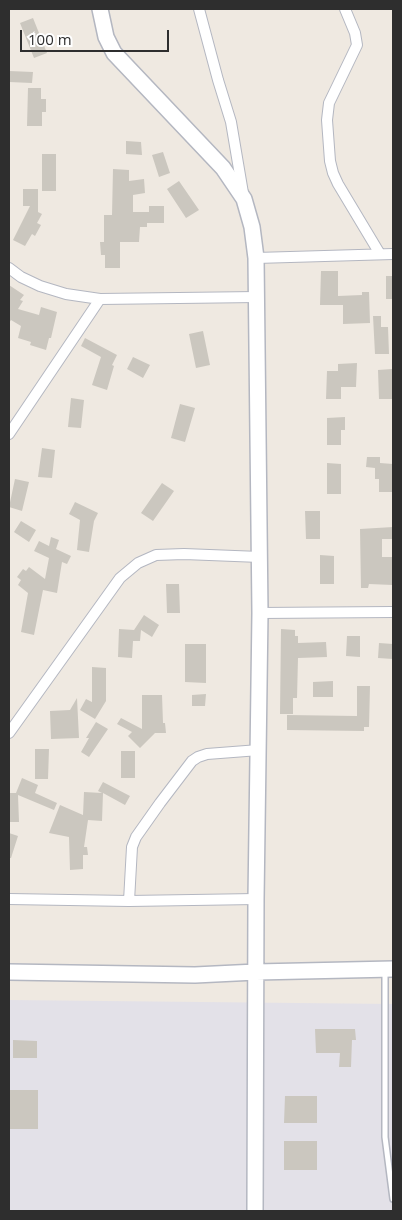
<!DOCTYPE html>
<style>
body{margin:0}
#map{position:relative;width:402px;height:1220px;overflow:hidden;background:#efe9e1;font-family:"Open Sans",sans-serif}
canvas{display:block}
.frame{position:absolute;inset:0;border:10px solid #2e2e2e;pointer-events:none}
.scale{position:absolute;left:20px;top:30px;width:149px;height:22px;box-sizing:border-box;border:2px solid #2e2e2e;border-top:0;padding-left:6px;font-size:15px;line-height:18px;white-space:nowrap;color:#2e2e2e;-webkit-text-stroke:4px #fff;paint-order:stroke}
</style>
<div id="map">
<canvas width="402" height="1220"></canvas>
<div class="frame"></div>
<div class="scale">100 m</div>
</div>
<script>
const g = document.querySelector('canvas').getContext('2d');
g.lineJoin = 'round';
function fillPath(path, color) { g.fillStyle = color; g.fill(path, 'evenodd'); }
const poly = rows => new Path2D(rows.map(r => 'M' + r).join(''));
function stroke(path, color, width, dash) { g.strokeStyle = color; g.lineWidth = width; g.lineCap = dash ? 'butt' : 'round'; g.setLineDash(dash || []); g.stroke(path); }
const industrial = poly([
 [9,1000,393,1004,393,1211,9,1211]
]);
const building = poly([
 [33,18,47,53,34,58,20,23],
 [9,71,33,72,32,83,9,82],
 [28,88,41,88,41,99,46,99,46,112,42,112,42,126,27,126],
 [126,141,141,142,142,155,126,154],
 [163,152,170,173,159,177,152,155],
 [42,154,56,154,56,191,42,191],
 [113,169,129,170,129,181,144,179,145,193,133,195,133,212,149,212,149,206,164,206,164,223,147,223,147,227,140,227,139,242,120,242,120,268,105,268,105,255,101,255,100,242,104,242,104,215,112,215],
 [179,181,199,210,186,218,167,189],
 [23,189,38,189,38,212,42,214,37,223,41,225,35,236,32,234,25,246,13,240,30,206,23,206],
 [321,271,338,271,338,296,362,295,362,292,369,292,370,323,343,324,343,305,320,305],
 [386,276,393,276,393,299,386,299],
 [9,285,24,295,20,300,23,301,18,309,39,315,41,307,57,312,51,338,49,338,46,350,30,345,31,342,18,338,21,326,11,320,9,323],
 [373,316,381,316,381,327,388,327,389,354,375,354],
 [203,331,210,365,196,368,189,334],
 [85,338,117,355,112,365,114,366,107,390,92,385,101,357,81,346],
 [133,357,150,365,143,378,127,369],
 [357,363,356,387,341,387,341,399,326,399,327,371,338,371,338,364],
 [392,369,393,399,379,399,378,370],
 [71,398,84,400,81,428,68,427],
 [180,404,195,408,185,442,171,438],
 [345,417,345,430,341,430,341,445,327,445,327,418],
 [42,448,55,450,52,478,38,477],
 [367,457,380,457,380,463,393,464,393,492,379,492,379,479,375,479,375,468,366,467],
 [327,463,341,464,341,494,327,494],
 [15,479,29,482,22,511,9,507],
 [162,483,174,491,153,521,141,513],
 [75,502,98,513,94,521,89,552,77,550,80,520,69,514],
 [305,511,320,511,320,539,306,539],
 [21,521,36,530,29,542,14,532],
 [393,527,393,539,382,539,382,557,393,557,393,585,369,584,368,588,361,588,360,529],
 [51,537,59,540,56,549,71,556,67,564,62,562,57,593,43,590,34,635,21,632,28,593,18,585,21,580,17,577,23,569,26,571,29,567,45,579,49,558,34,551,39,541,49,546],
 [320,555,334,556,334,584,320,584],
 [166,584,179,584,180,613,167,613],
 [144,615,159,625,152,637,141,630,140,641,133,641,132,658,118,657,119,629,134,630],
 [281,629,295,630,295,636,298,636,298,643,326,642,327,657,298,658,297,698,293,698,293,714,280,714],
 [347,636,360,636,360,657,346,656],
 [379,643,393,644,393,659,378,658],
 [185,644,206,644,206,683,185,682],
 [92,667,106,668,106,701,95,719,80,710,86,699,92,702],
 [333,681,333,697,313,697,313,682],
 [357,686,370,686,369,727,364,727,364,731,287,730,287,715,357,716],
 [206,694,205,706,192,706,192,695],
 [142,695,162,695,163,723,165,723,166,733,155,733,140,748,128,736,132,732,117,724,121,718,142,729],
 [77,698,79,738,51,739,50,711,70,710],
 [96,722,108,729,89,757,81,752,89,738,86,738],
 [35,749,49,749,48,779,35,779],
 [121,751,135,751,135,778,121,778],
 [22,778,38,785,35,793,57,803,54,810,18,795,19,822,9,822,9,793,16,793],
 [103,782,130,796,125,805,103,793,102,821,88,820,84,847,87,847,88,855,83,855,83,869,70,870,69,837,49,833,60,805,83,815,84,792,102,793,98,791],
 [9,833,18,836,11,858,9,858],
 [315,1029,355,1029,356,1040,352,1040,351,1067,339,1067,340,1053,316,1053],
 [13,1040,37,1041,37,1058,13,1058],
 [9,1090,38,1090,38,1129,9,1129],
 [285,1096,317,1096,317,1123,284,1123],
 [284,1141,317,1141,317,1170,284,1170]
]);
const lane = poly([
 [385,972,385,1137,393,1199]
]);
const street = poly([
 [199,9,218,80,231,122,243,193],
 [345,9,355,33,357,45,329,103,327,120,330,161,333,173,338,184,380,254],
 [256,258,393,254],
 [9,268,21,277,40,286,66,294,100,299,257,297],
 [9,434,100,299],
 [260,613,393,612],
 [9,733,120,578,138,563,156,555,184,554,260,557],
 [9,899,129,901,256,899],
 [129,901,132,847,136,837,160,803,192,761,198,757,207,754,259,750]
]);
const secondary = poly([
 [100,9,106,37,114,53,223,168,244,199,252,227,256,258,260,613,256,899,255,1211],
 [9,972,195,975,256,972,393,969]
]);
fillPath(industrial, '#e3e1e8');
fillPath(building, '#cbc7bf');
stroke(lane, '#b4b7c1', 8);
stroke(street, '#b4b7c1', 12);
stroke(secondary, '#b4b7c1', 18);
stroke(lane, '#fff', 5);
stroke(street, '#fff', 10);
stroke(secondary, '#fff', 15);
</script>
